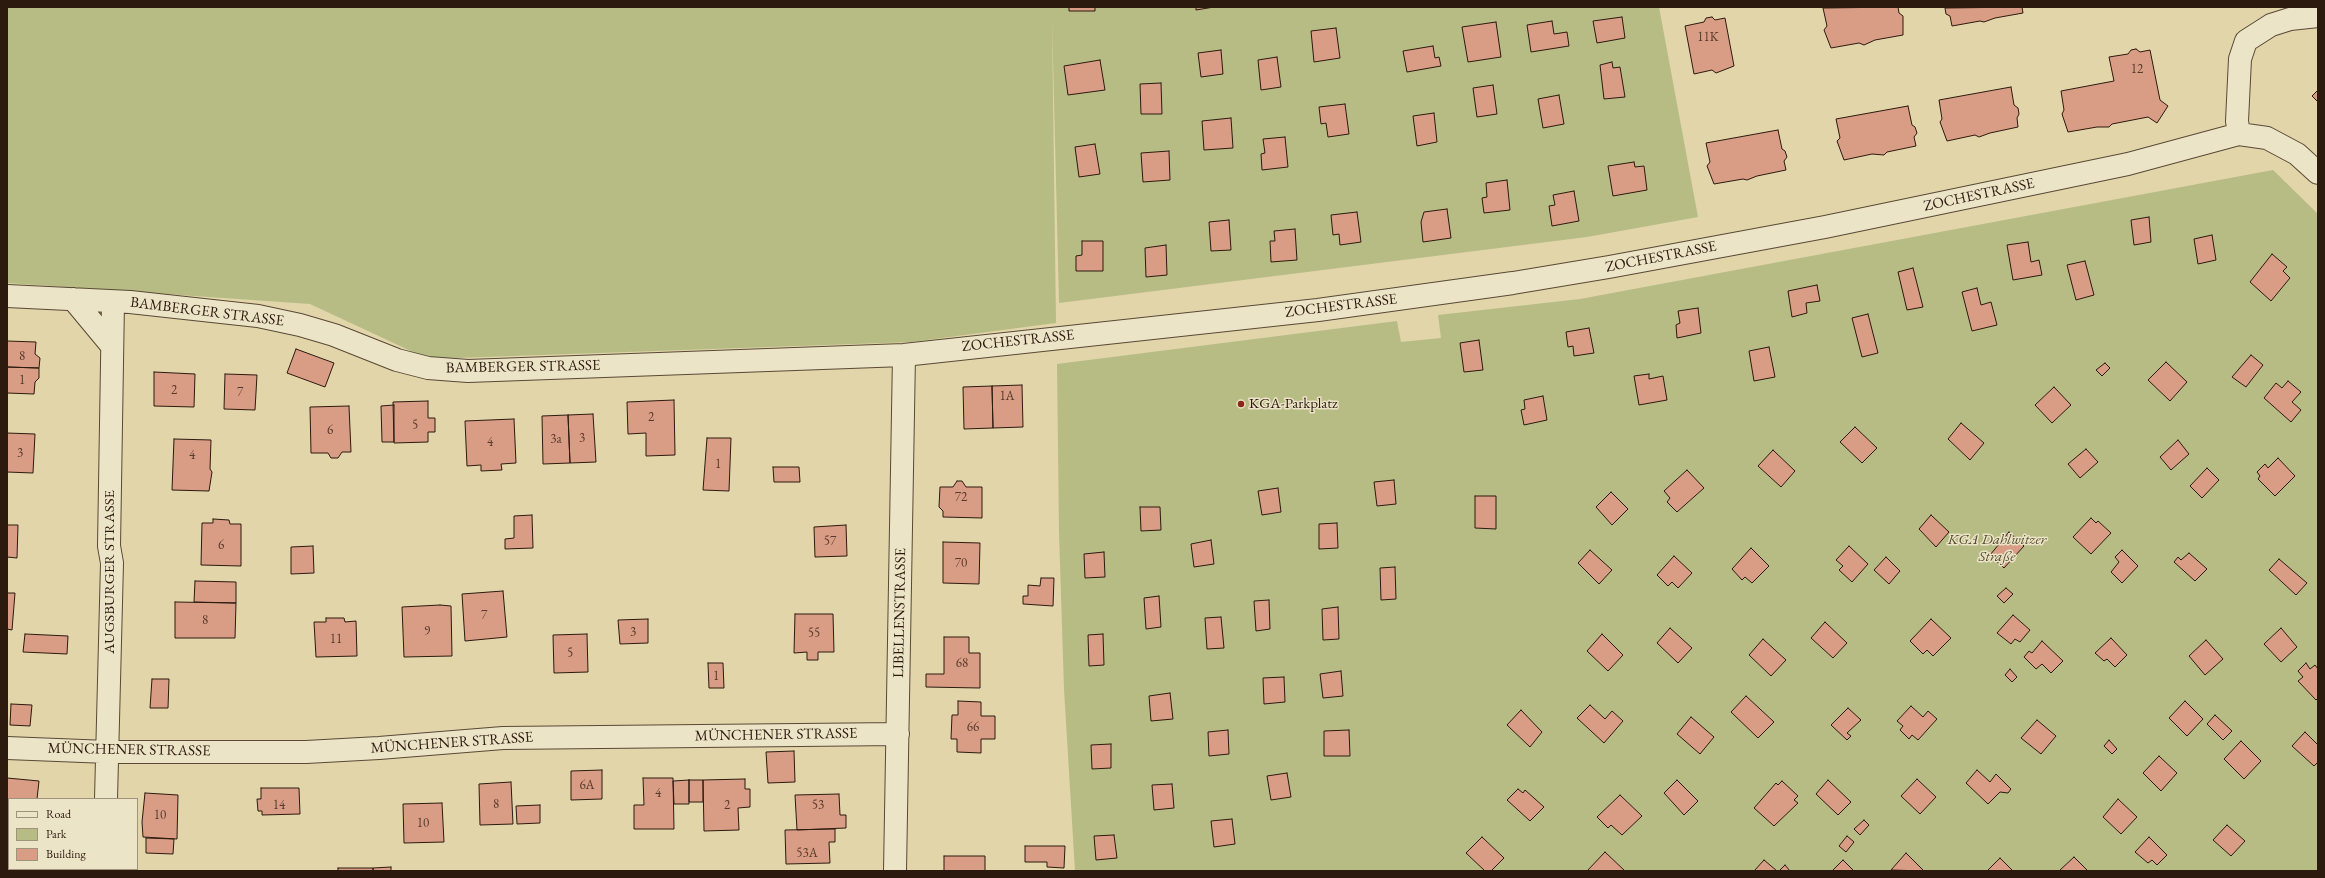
<!DOCTYPE html>
<meta charset="utf-8">
<style>
body{margin:0}
#map{position:relative;width:2325px;height:878px;overflow:hidden;background:#e1d5a9;font-family:"EB Garamond",serif}
canvas{display:block}
.frame{position:absolute;inset:0;border:8px solid #2c1a0f;pointer-events:none}
.legend{position:absolute;left:8px;top:798px;width:130px;height:72px;box-sizing:border-box;background:#ece4c7;border:1px solid #9f937d;margin:0;padding:5px 7px;list-style:none;font-size:12px;color:#2c1a0f}
.legend li{display:flex;align-items:center;gap:8px;height:20px}
.legend b{width:20px;border:1px solid #9f937d}
</style>
<div id="map">
<canvas width="2325" height="878"></canvas>
<div class="frame"></div>
<ul class="legend">
<li><b style="height:5px;background:#ece4c7"></b>Road</li>
<li><b style="height:11px;background:#b7bc85"></b>Park</li>
<li><b style="height:11px;background:#d99c84"></b>Building</li>
</ul>
</div>
<script>
const g = document.querySelector('canvas').getContext('2d');
g.lineJoin = 'round';
function fillPath(path, color) { g.fillStyle = color; g.fill(path, 'evenodd'); }
const poly = rows => new Path2D(rows.map(r => 'M' + r).join(''));
function stroke(path, color, width, dash) { g.strokeStyle = color; g.lineWidth = width; g.lineCap = dash ? 'butt' : 'round'; g.setLineDash(dash || []); g.stroke(path); }
function drawText(font, color, halo, rows, align = 'center') {
  g.font = font + ' "EB Garamond",serif'; g.lineWidth = 3; g.setLineDash([]); g.textBaseline = 'middle'; g.strokeStyle = halo; g.fillStyle = color; for (const [text, x, y, turn = 0] of rows) {
    g.save(); g.translate(x, y); g.rotate((+turn || 0) * Math.PI / 180); g.textAlign = isNaN(turn) ? turn : align; if (halo) g.strokeText(text, 0, 0); g.fillText(text, 0, 0); g.restore();
  }
}
const green = poly([
 [7,7,1659,7,1698,217,1587,237,1059,303,1052,19,1056,323,912,342,428,359,310,304,7,283],
 [2273,170,2318,214,2318,871,1075,871,1064,689,1059,532,1057,364,1397,321,1401,342,1441,338,1438,315,1580,299]
]);
const building = poly([
 [1069,7,1095,7,1095,11,1069,11,1069,7],
 [1196,7,1214,7,1196,10,1196,7],
 [1898,7,1899,13,1903,16,1903,35,1875,40,1864,45,1859,43,1831,48,1824,30,1827,26,1823,8,1898,7],
 [2022,7,2023,13,1995,18,1984,22,1980,21,1952,26,1950,16,1946,14,1945,8,2022,7],
 [1622,17,1625,38,1597,43,1593,21,1622,17],
 [1712,17,1715,20,1725,18,1734,66,1716,73,1712,70,1694,74,1685,26,1704,22,1706,18,1712,17],
 [1552,21,1554,34,1567,32,1569,46,1531,52,1527,25,1552,21],
 [1496,22,1501,57,1468,62,1462,27,1496,22],
 [1336,28,1340,58,1314,62,1311,31,1336,28],
 [1433,46,1435,58,1439,57,1441,66,1407,72,1403,51,1433,46],
 [2136,49,2140,52,2150,50,2160,100,2168,106,2157,123,2148,117,2112,124,2109,127,2097,127,2068,132,2062,114,2064,110,2061,91,2114,81,2109,57,2128,54,2131,50,2136,49],
 [1221,50,1223,74,1201,77,1198,53,1221,50],
 [1277,57,1281,87,1261,90,1258,60,1277,57],
 [1100,60,1105,90,1068,95,1064,66,1100,60],
 [1612,62,1613,68,1620,67,1625,97,1604,99,1600,65,1612,62],
 [1161,83,1162,114,1141,114,1140,84,1161,83],
 [1493,85,1497,114,1477,117,1473,88,1493,85],
 [2011,87,2014,105,2018,108,2019,114,2017,118,2018,127,1990,133,1979,137,1975,135,1947,141,1940,122,1942,119,1939,100,2011,87],
 [2318,90,2318,102,2312,96,2318,90],
 [1559,95,1564,124,1543,128,1538,99,1559,95],
 [1345,104,1349,134,1328,137,1326,123,1321,124,1319,107,1345,104],
 [1908,106,1912,125,1915,127,1917,133,1914,137,1916,146,1887,152,1884,155,1872,154,1844,160,1837,141,1840,138,1836,119,1908,106],
 [1434,113,1437,142,1417,146,1413,116,1434,113],
 [1231,118,1233,148,1204,150,1202,121,1231,118],
 [1778,130,1782,149,1785,151,1787,157,1784,161,1786,170,1757,176,1747,180,1743,179,1714,184,1707,166,1710,162,1706,143,1778,130],
 [1285,137,1288,167,1262,170,1261,154,1265,153,1263,139,1285,137],
 [1095,144,1100,174,1079,177,1075,147,1095,144],
 [1169,151,1170,180,1143,182,1141,153,1169,151],
 [1634,162,1635,167,1644,166,1647,190,1613,196,1608,166,1634,162],
 [1507,180,1510,210,1484,213,1482,198,1487,197,1486,183,1507,180],
 [1574,191,1579,221,1552,226,1549,206,1555,205,1553,195,1574,191],
 [1447,209,1451,238,1423,242,1421,222,1424,212,1447,209],
 [1357,212,1361,242,1340,245,1339,234,1333,235,1331,215,1357,212],
 [2149,217,2151,242,2134,245,2131,220,2149,217],
 [1229,220,1231,250,1211,251,1209,222,1229,220],
 [1295,229,1297,260,1271,262,1270,241,1275,241,1274,231,1295,229],
 [2212,235,2216,260,2198,264,2194,239,2212,235],
 [1082,241,1103,241,1103,271,1076,271,1076,256,1082,255,1082,241],
 [2028,242,2031,262,2039,260,2042,275,2013,280,2007,245,2028,242],
 [1166,245,1167,275,1146,277,1145,248,1166,245],
 [2272,254,2287,267,2283,271,2290,278,2271,301,2250,282,2272,254],
 [2085,261,2094,295,2076,300,2067,265,2085,261],
 [1913,268,1923,307,1907,310,1898,272,1913,268],
 [1817,285,1820,301,1806,303,1807,313,1792,317,1788,291,1817,285],
 [1977,288,1981,305,1991,302,1997,325,1972,331,1962,292,1977,288],
 [1698,308,1701,333,1677,338,1676,325,1680,323,1678,311,1698,308],
 [1868,314,1878,353,1862,357,1852,318,1868,314],
 [1589,328,1594,353,1574,356,1573,346,1568,347,1566,332,1589,328],
 [1479,340,1483,370,1464,372,1460,343,1479,340],
 [7,341,36,342,35,354,40,358,39,368,7,367,7,341],
 [1769,347,1775,377,1754,381,1749,351,1769,347],
 [296,349,334,363,325,387,287,373,296,349],
 [2251,355,2263,365,2246,387,2232,377,2251,355],
 [2166,362,2187,382,2170,401,2148,380,2166,362],
 [2105,363,2110,368,2102,376,2096,370,2105,363],
 [7,367,39,368,39,378,35,382,34,394,7,393,7,367],
 [154,372,195,374,194,407,154,406,154,372],
 [225,374,257,375,255,410,224,409,225,374],
 [1649,374,1649,379,1663,376,1667,400,1639,405,1634,376,1649,374],
 [2288,381,2301,392,2292,402,2301,410,2291,422,2264,398,2276,383,2282,388,2288,381],
 [1022,385,1023,427,993,428,992,386,1022,385],
 [992,386,993,428,964,429,963,387,992,386],
 [2054,387,2071,405,2052,423,2035,405,2054,387],
 [1543,396,1547,420,1524,425,1521,410,1525,409,1524,400,1543,396],
 [674,400,675,455,646,456,646,433,628,434,627,402,674,400],
 [428,401,428,418,435,418,435,432,428,432,428,442,394,443,393,402,428,401],
 [394,405,394,442,382,442,381,406,394,405],
 [349,406,351,452,342,452,338,458,331,458,328,453,311,453,310,407,349,406],
 [593,414,596,462,570,463,568,415,593,414],
 [568,415,570,463,543,464,542,416,568,415],
 [514,419,516,463,501,464,502,470,481,471,481,465,467,466,465,421,514,419],
 [1961,423,1984,443,1970,460,1948,439,1961,423],
 [1855,427,1877,448,1862,463,1840,442,1855,427],
 [7,433,35,434,33,473,7,472,7,433],
 [707,438,731,438,729,491,703,490,707,438],
 [174,439,211,440,210,469,212,472,209,491,172,490,174,439],
 [2178,440,2189,454,2171,470,2160,457,2178,440],
 [2086,449,2098,462,2080,478,2068,464,2086,449],
 [1773,450,1795,471,1781,487,1758,466,1773,450],
 [2278,458,2295,476,2275,496,2258,479,2260,476,2257,472,2265,464,2268,468,2278,458],
 [773,467,799,467,800,482,774,482,773,467],
 [2207,468,2219,480,2202,498,2190,486,2207,468],
 [1687,470,1704,488,1677,512,1667,502,1670,498,1664,491,1687,470],
 [1394,480,1396,504,1377,506,1374,482,1394,480],
 [957,481,962,481,966,487,982,487,982,518,943,517,943,511,939,507,940,487,953,487,957,481],
 [1278,488,1281,512,1262,515,1258,491,1278,488],
 [1611,492,1628,509,1612,525,1596,507,1611,492],
 [1475,496,1496,496,1496,529,1475,528,1475,496],
 [1140,507,1160,507,1161,530,1141,531,1140,507],
 [532,515,533,548,505,549,505,539,514,538,514,516,532,515],
 [1931,515,1949,532,1936,547,1919,529,1931,515],
 [2091,518,2096,523,2098,521,2111,533,2091,554,2073,537,2091,518],
 [213,519,229,520,230,524,241,524,241,566,201,565,202,523,213,523,213,519],
 [1337,523,1338,548,1319,549,1319,524,1337,523],
 [7,525,18,525,17,558,7,557,7,525],
 [846,525,847,556,815,557,814,527,846,525],
 [2009,532,2024,546,2004,568,1990,555,2009,532],
 [1211,540,1214,564,1194,567,1191,544,1211,540],
 [943,542,980,543,979,584,943,583,943,542],
 [313,546,314,573,291,574,291,547,313,546],
 [1849,546,1868,564,1852,582,1839,570,1843,566,1836,560,1849,546],
 [1751,548,1769,566,1752,583,1745,577,1742,580,1732,569,1751,548],
 [1590,550,1612,570,1599,584,1578,563,1590,550],
 [2122,550,2138,566,2122,583,2111,572,2119,562,2115,557,2122,550],
 [1104,552,1105,577,1085,578,1084,554,1104,552],
 [2189,553,2207,569,2195,581,2174,562,2178,557,2181,560,2189,553],
 [1674,556,1692,573,1678,588,1672,582,1668,586,1657,575,1674,556],
 [1886,557,1900,571,1889,584,1874,570,1886,557],
 [2279,559,2307,583,2296,595,2269,570,2279,559],
 [1395,567,1396,599,1381,600,1380,568,1395,567],
 [1041,578,1054,578,1053,606,1023,604,1023,596,1028,596,1028,585,1040,586,1041,578],
 [195,581,236,582,236,603,194,602,195,581],
 [2006,588,2013,594,2004,603,1997,596,2006,588],
 [503,591,507,637,465,641,462,594,503,591],
 [7,593,15,593,12,630,7,629,7,593],
 [1159,596,1161,627,1146,629,1144,598,1159,596],
 [1269,600,1270,629,1256,631,1254,601,1269,600],
 [175,602,236,603,235,638,175,638,175,602],
 [440,605,451,606,452,656,404,657,402,607,440,605],
 [1338,607,1339,639,1323,640,1322,609,1338,607],
 [795,614,833,614,834,652,818,652,818,660,807,660,807,652,794,653,795,614],
 [2013,615,2030,630,2020,642,2015,639,2011,644,1997,633,2013,615],
 [1221,617,1224,648,1207,649,1205,618,1221,617],
 [326,618,344,618,345,622,356,621,357,656,316,657,314,622,326,622,326,618],
 [648,619,648,643,620,644,618,620,648,619],
 [1931,619,1951,638,1933,656,1927,650,1923,654,1910,641,1931,619],
 [1825,622,1847,643,1833,658,1811,638,1825,622],
 [1670,628,1692,648,1678,663,1657,643,1670,628],
 [2281,628,2297,647,2281,662,2264,644,2281,628],
 [25,634,68,636,67,654,23,652,25,634],
 [587,634,588,672,554,673,553,635,587,634],
 [1103,634,1104,665,1089,666,1088,635,1103,634],
 [1602,634,1623,655,1608,671,1587,651,1602,634],
 [944,637,969,637,969,653,980,653,980,688,926,687,926,674,944,674,944,637],
 [2111,638,2127,655,2115,667,2107,659,2104,661,2095,653,2111,638],
 [1763,639,1786,660,1771,676,1749,655,1763,639],
 [2206,640,2223,659,2205,675,2189,656,2206,640],
 [2042,641,2063,661,2051,673,2042,664,2036,669,2024,657,2029,651,2032,653,2042,641],
 [708,663,723,663,724,688,709,688,708,663],
 [2306,663,2310,669,2315,665,2318,669,2318,698,2316,700,2298,681,2303,677,2298,671,2306,663],
 [2010,669,2017,677,2012,682,2005,675,2010,669],
 [1341,671,1343,696,1323,698,1320,674,1341,671],
 [1284,677,1285,702,1264,704,1263,678,1284,677],
 [152,679,169,679,168,708,150,708,152,679],
 [1170,693,1173,719,1151,721,1149,696,1170,693],
 [1746,696,1774,722,1758,738,1731,712,1746,696],
 [958,701,981,702,981,716,995,716,995,739,981,739,981,753,957,752,957,739,951,739,952,715,958,715,958,701],
 [2185,701,2203,719,2187,736,2169,718,2185,701],
 [11,704,32,705,30,726,10,725,11,704],
 [1590,705,1605,719,1612,711,1623,721,1604,743,1577,718,1590,705],
 [1911,706,1923,717,1928,711,1937,719,1918,740,1912,735,1909,739,1900,730,1903,726,1897,721,1911,706],
 [1848,708,1861,720,1847,733,1851,736,1847,740,1831,725,1848,708],
 [1521,710,1542,732,1530,747,1507,725,1521,710],
 [2215,715,2232,731,2223,740,2207,724,2215,715],
 [1691,717,1714,737,1700,754,1677,734,1691,717],
 [2037,720,2056,736,2041,754,2021,738,2037,720],
 [1228,730,1229,754,1209,756,1208,732,1228,730],
 [1349,730,1350,756,1324,756,1324,731,1349,730],
 [2305,732,2318,745,2318,762,2314,766,2292,746,2305,732],
 [2109,740,2117,749,2112,754,2104,746,2109,740],
 [2241,741,2261,761,2244,779,2224,759,2241,741],
 [1111,744,1111,768,1092,769,1091,745,1111,744],
 [794,751,795,782,768,783,766,752,794,751],
 [2159,756,2177,773,2161,791,2143,773,2159,756],
 [602,770,602,799,571,800,571,771,602,770],
 [1977,770,1990,782,1996,774,2011,789,2008,793,2000,792,1988,804,1966,783,1977,770],
 [1287,773,1291,797,1271,800,1267,776,1287,773],
 [7,778,39,781,37,799,9,799,9,817,7,817,7,778],
 [643,778,673,778,674,829,634,829,634,805,644,805,643,778],
 [745,779,745,789,750,789,750,807,738,808,739,830,704,831,703,780,745,779],
 [1917,779,1936,797,1920,814,1901,796,1917,779],
 [689,780,703,780,703,802,689,802,689,780],
 [689,780,689,804,674,804,673,781,689,780],
 [1677,780,1698,801,1684,815,1664,793,1677,780],
 [1828,780,1851,802,1838,815,1816,794,1828,780],
 [1782,781,1798,796,1794,800,1798,803,1774,826,1754,808,1776,783,1778,785,1782,781],
 [511,782,513,824,480,825,479,784,511,782],
 [1172,784,1174,808,1154,810,1152,785,1172,784],
 [261,788,299,788,300,814,262,815,262,811,258,811,257,799,261,799,261,788],
 [1518,789,1523,793,1525,790,1544,807,1530,821,1507,800,1518,789],
 [145,793,178,795,177,839,143,837,142,822,145,793],
 [839,794,840,815,846,815,846,828,797,830,795,795,839,794],
 [1620,795,1642,816,1622,835,1611,825,1608,828,1597,817,1620,795],
 [2118,799,2137,817,2121,834,2103,817,2118,799],
 [442,803,444,842,404,843,403,804,442,803],
 [540,805,540,823,517,824,516,806,540,805],
 [1232,819,1235,844,1214,847,1211,821,1232,819],
 [1864,820,1869,825,1860,835,1854,829,1864,820],
 [2227,825,2245,841,2231,856,2213,840,2227,825],
 [835,829,835,842,829,842,830,863,786,864,785,830,835,829],
 [1114,835,1117,858,1096,860,1094,836,1114,835],
 [1847,836,1854,842,1846,852,1839,846,1847,836],
 [1482,837,1504,858,1491,871,1485,871,1466,853,1482,837],
 [2149,837,2167,855,2157,865,2152,860,2148,863,2135,852,2149,837],
 [146,838,174,839,173,854,146,853,146,838],
 [1025,846,1065,846,1064,868,1047,867,1047,862,1025,862,1025,846],
 [1605,852,1625,871,1587,871,1605,852],
 [1906,853,1924,871,1891,870,1906,853],
 [944,856,985,856,985,871,944,871,944,856],
 [2074,857,2088,871,2059,871,2074,857],
 [2000,858,2013,871,1987,871,2000,858],
 [1764,860,1777,871,1754,871,1764,860],
 [1843,860,1854,871,1832,871,1843,860],
 [1785,865,1790,871,1779,871,1785,865],
 [391,867,391,871,373,871,373,868,391,867],
 [338,868,373,868,373,871,338,871,338,868]
]);
const minor = poly([
 [2239,134,2237,121,2240,59,2246,41,2271,25,2290,19,2318,16],
 [7,296,130,302,258,316,300,325,334,335,397,360,428,368,468,371,904,355,1318,310,1513,283,1609,267,1825,227,2128,164,2239,134,2267,138,2297,154,2318,173],
 [73,299,112,346],
 [7,748,108,752,306,752,379,748,503,738,898,734],
 [106,799,112,563,109,546,113,302],
 [103,871,103,869],
 [895,871,904,355]
]);
const markers = [
 [1241,404,4,"#8f2418"]
];
const numberNames = [
 ["11K",1708,37],
 ["12",2137,69],
 ["8",22,356],
 ["1",22,380],
 ["2",174,390],
 ["7",240,392],
 ["1A",1007,396],
 ["2",651,417],
 ["5",415,425],
 ["6",330,430],
 ["3",582,438],
 ["3a",556,439],
 ["4",490,442],
 ["3",20,453],
 ["4",192,455],
 ["1",718,464],
 ["72",961,497],
 ["57",830,541],
 ["6",221,545],
 ["70",961,563],
 ["7",484,615],
 ["8",205,620],
 ["9",427,631],
 ["3",633,632],
 ["55",814,633],
 ["11",336,639],
 ["5",570,653],
 ["68",962,663],
 ["1",716,676],
 ["66",973,727],
 ["6A",587,785],
 ["4",658,793],
 ["8",496,804],
 ["14",279,805],
 ["2",727,805],
 ["53",818,805],
 ["10",160,815],
 ["10",423,823],
 ["53A",807,853]
];
const streetNames = [
 ["ZOCHESTRASSE",1979,195,-12],
 ["ZOCHESTRASSE",1661,257,-11],
 ["ZOCHESTRASSE",1341,306,-7],
 ["BAMBERGER STRASSE",207,312,7],
 ["ZOCHESTRASSE",1018,341,-6],
 ["BAMBERGER STRASSE",523,367,-1],
 ["AUGSBURGER STRASSE",110,572,-90],
 ["LIBELLENSTRASSE",900,613,-89],
 ["MÜNCHENER STRASSE",776,735,-1],
 ["MÜNCHENER STRASSE",452,743,-4],
 ["MÜNCHENER STRASSE",129,750,1]
];
const poiNames = [
 ["KGA-Parkplatz",1249,404]
];
const parkNames = [
 ["KGA Dahlwitzer",1997,540],
 ["Straße",1997,557]
];
fillPath(green, '#b7bc85');
fillPath(building, '#d99c84');
stroke(building, '#2c1a0f', 1);
stroke(minor, '#594936', 24);
stroke(minor, '#ece4c7', 22);
for (const [x, y, r, color] of markers) { const dot = new Path2D(); dot.arc(x, y, r, 0, 2 * Math.PI); g.fillStyle = color; g.fill(dot); stroke(dot, '#ece4c7', 1.5); }
drawText('13px', '#573a2c', null, numberNames);
drawText('15px', '#2c1a0f', '#ece4c7', streetNames);
drawText('15px', '#2c1a0f', '#ece4c7', poiNames, 'left');
drawText('italic 15px', '#564b32', '#ece4c7', parkNames);
</script>
